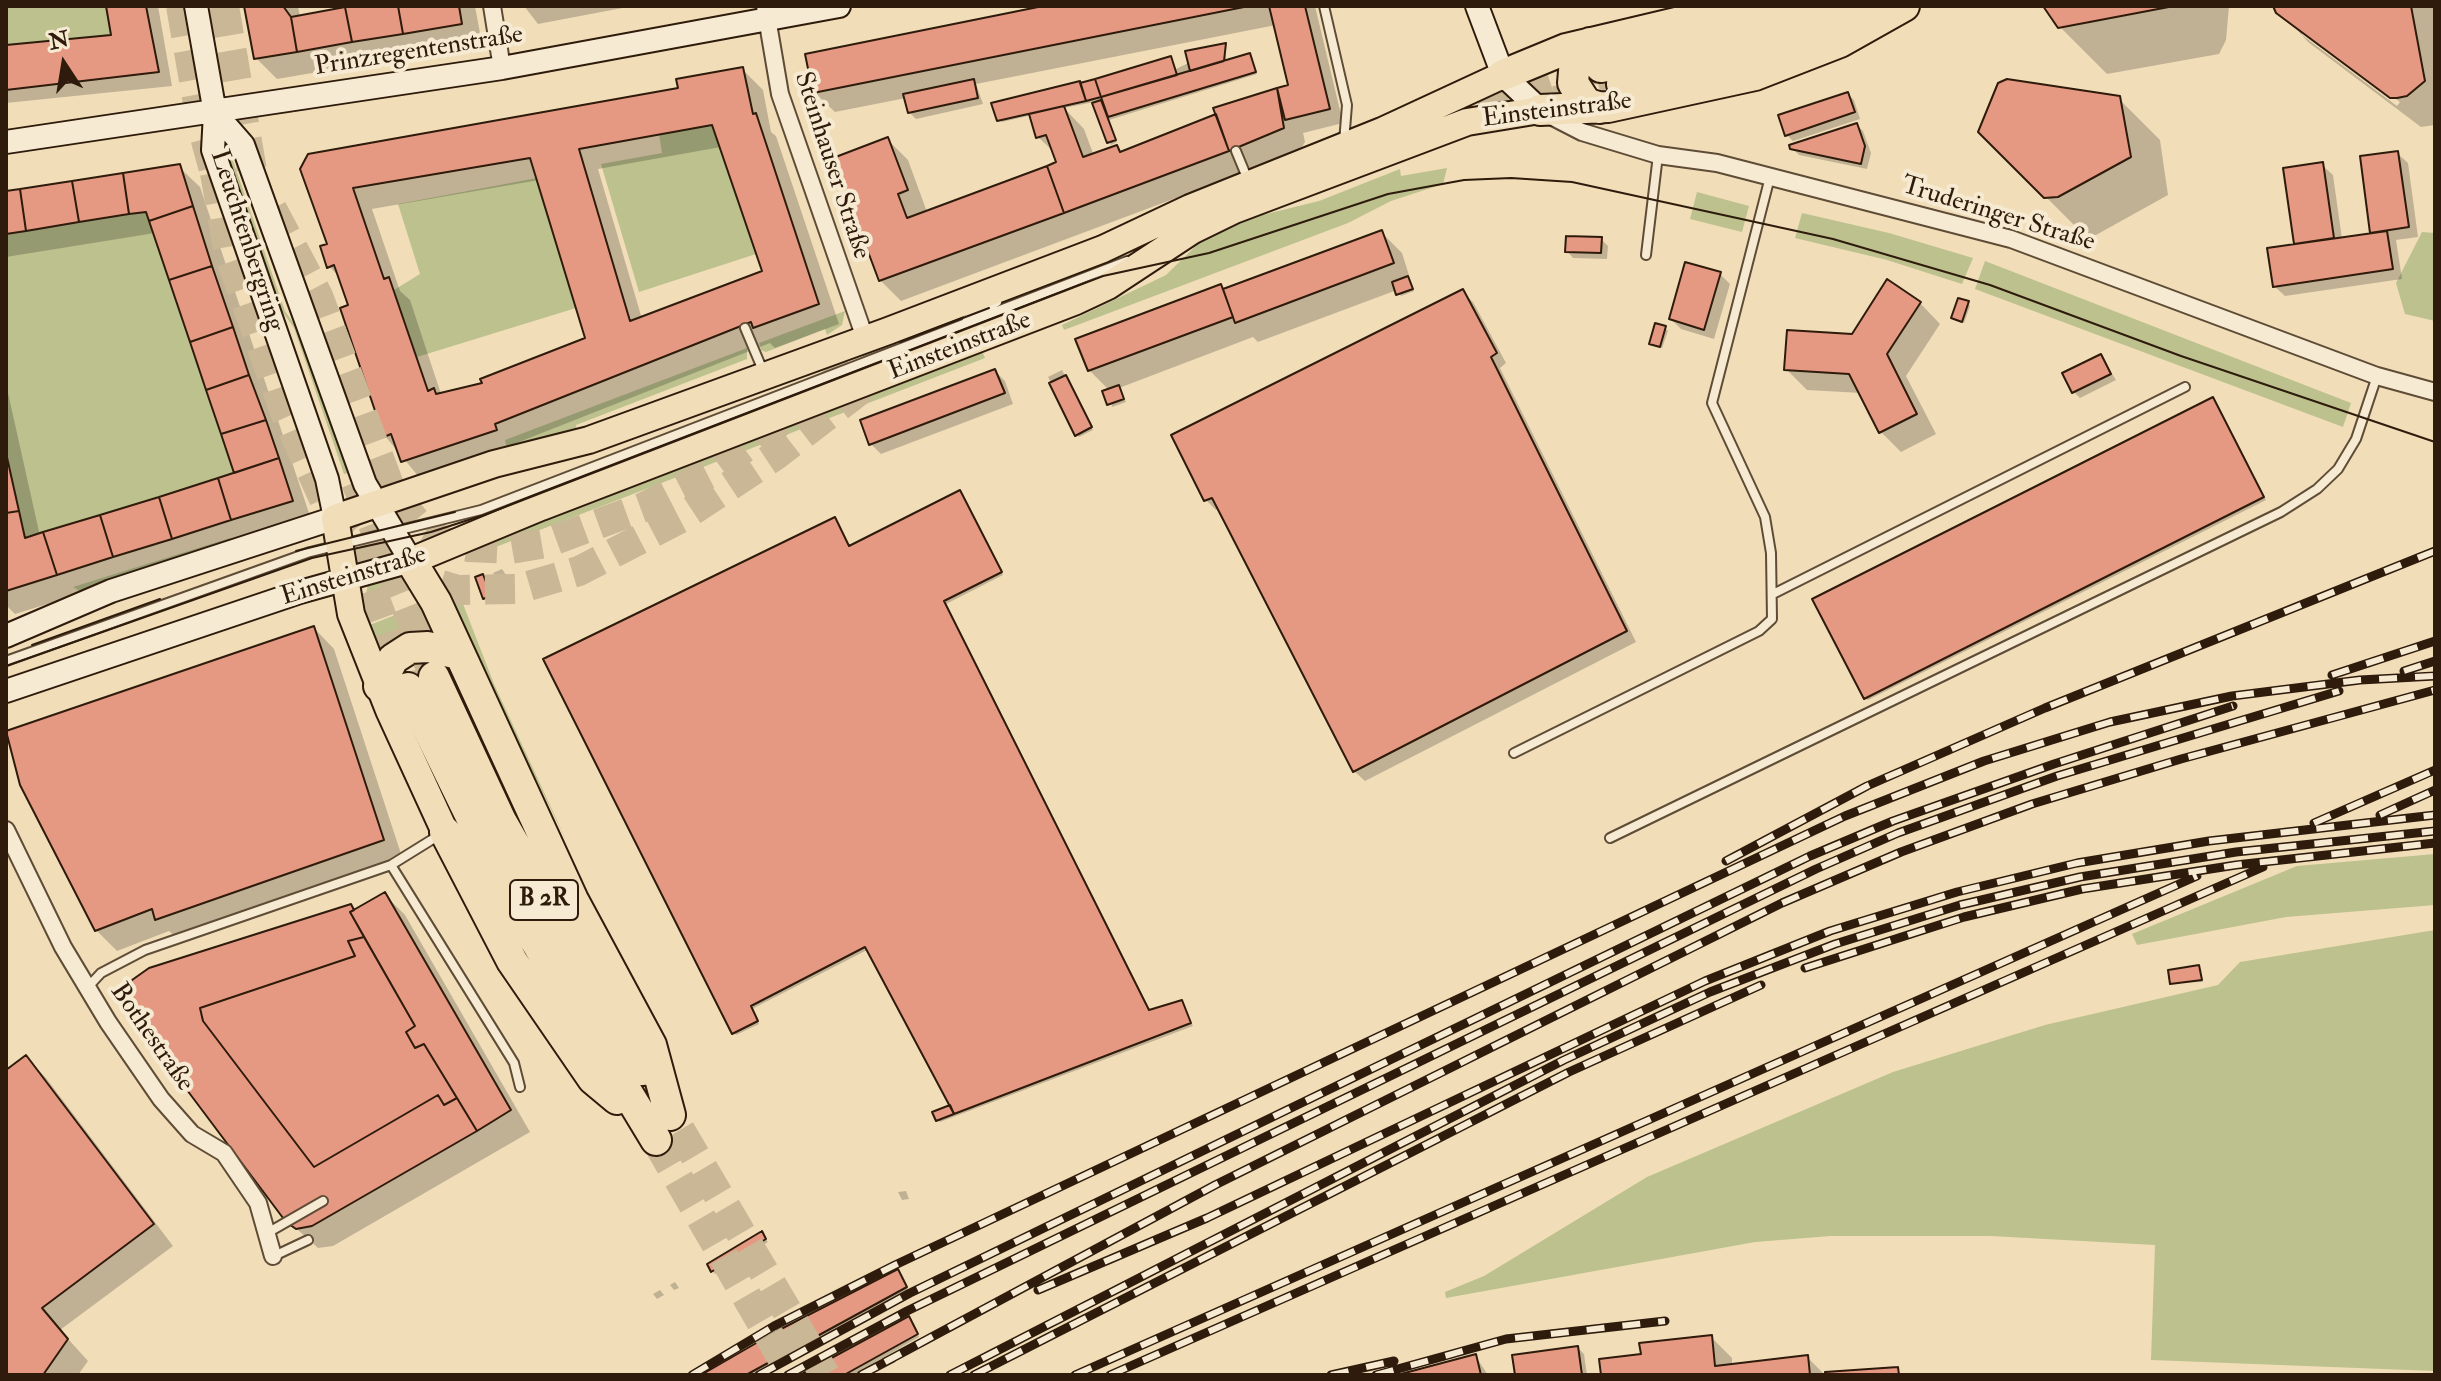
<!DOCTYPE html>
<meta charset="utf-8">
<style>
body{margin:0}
#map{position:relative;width:2441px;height:1381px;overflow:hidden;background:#f1deb9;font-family:"IM FELL Double Pica",serif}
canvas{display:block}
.frame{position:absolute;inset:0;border:8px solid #2e1b0b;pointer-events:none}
.north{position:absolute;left:24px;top:24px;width:80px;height:80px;-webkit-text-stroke:6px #f6ead2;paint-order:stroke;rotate:348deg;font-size:22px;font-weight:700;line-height:32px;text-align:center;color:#2e1b0b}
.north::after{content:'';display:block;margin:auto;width:28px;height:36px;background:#2e1b0b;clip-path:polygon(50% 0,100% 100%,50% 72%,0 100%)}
</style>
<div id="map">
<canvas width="2441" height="1381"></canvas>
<div class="frame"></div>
<div class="north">N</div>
</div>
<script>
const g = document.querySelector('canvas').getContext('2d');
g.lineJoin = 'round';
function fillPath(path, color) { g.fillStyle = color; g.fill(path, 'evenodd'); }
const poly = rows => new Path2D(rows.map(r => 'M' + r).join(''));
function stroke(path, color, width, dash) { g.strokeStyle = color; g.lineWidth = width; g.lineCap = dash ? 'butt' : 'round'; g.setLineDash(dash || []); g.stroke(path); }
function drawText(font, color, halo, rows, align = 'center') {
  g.font = font + ' "IM FELL Double Pica",serif'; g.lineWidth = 8; g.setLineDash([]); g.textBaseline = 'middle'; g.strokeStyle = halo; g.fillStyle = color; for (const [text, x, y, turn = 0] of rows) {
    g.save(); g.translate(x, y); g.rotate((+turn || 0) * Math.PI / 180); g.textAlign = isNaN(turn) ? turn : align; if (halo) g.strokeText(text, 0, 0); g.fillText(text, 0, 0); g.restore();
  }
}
const green = poly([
 [6,6,106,6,111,35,6,45],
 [712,125,756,254,639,292,601,164,662,153,659,134],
 [227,158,232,158,285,311,299,331,348,473,344,474,294,328,277,304],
 [1447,168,1443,184,1391,201,1348,223,1064,330,1062,325,1166,275,1201,241,1246,219,1319,201,1400,169,1401,176],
 [537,178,576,308,417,357,394,290,420,274,398,204],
 [1697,192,1749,206,1742,232,1690,219],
 [146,212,234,473,25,538,6,453,6,234],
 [1802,213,1889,233,1973,258,1962,284,1887,260,1795,238],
 [2422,232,2435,233,2435,321,2405,314,2396,283],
 [1985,261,2351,403,2343,427,1975,289],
 [845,311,842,325,827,335,825,329,766,352,761,350,759,343],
 [747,348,747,359,576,425,577,431,507,449,505,440],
 [982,351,985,358,470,557,466,551],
 [230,538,229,545,85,594,73,587],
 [403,575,413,588,364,605,368,584],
 [458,591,494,684,567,842,477,658,450,594],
 [421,605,428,624,401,629,377,646,367,626],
 [2435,854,2435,905,2286,917,2137,945,2132,934,2297,866],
 [2435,930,2435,1371,2151,1360,2155,1245,1991,1236,1831,1236,1755,1242,1446,1298,1445,1292,1484,1276,1647,1177,1893,1072,2045,1025,2218,985,2240,962]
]);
const shadow = poly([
 [108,6,158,6,172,86,6,103,6,48,114,37],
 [246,6,298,6,300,17,364,6,475,6,482,44,277,79,256,58],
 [524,6,633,6,538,24],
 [1057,6,1315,6,1343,123,1303,133,1305,142,1299,152,901,301,880,280,888,140,908,160,927,212,1059,164,1055,153,1038,137,1032,115,1002,122,999,119,1081,85,1171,59,1176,69,1225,45,1226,62,1249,55,1257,74,1109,120,1117,142,1111,145,1094,102,1064,108,1084,129,1094,156,1117,148,1122,154,1218,115,1216,110,1291,87,1276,25,976,84,983,104,916,119,909,112,906,98,835,112,814,92],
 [2047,6,2229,6,2226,40,2219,54,2107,74,2060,27],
 [2276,6,2433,6,2435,125,2421,127,2308,42],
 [2302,30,2400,102,2397,106,2302,35],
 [742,69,763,90,771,132,776,136,839,324,775,348,770,343,514,444,516,450,423,482,385,436,350,307,340,278,329,266,330,245,302,169,680,89],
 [721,147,765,272,642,319,598,169],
 [539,180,587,340,458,393,441,394,410,300,400,291,372,209],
 [1848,94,1854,100,1860,119,1793,141,1787,135],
 [2116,96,2160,140,2168,195,2096,235,2084,235,1980,131],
 [1857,125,1863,131,1871,153,1867,169,1799,155,1792,148],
 [2397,153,2408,163,2418,237,2396,240,2402,279,2285,296,2274,286,2297,245,2286,170,2322,165,2333,175,2342,239,2373,235,2362,158],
 [179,167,200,187,312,522,15,614,6,605,6,384,40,536,237,475,155,233,6,257,6,193],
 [1381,232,1402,253,1414,291,1401,296,1397,290,1258,342,1253,337,1119,388,1126,402,1112,407,1110,391,1089,370,1220,287,1224,291],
 [1601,239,1608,246,1607,259,1573,258,1567,251],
 [1720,274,1730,284,1714,339,1681,329,1671,319],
 [1462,292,1473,302,1506,363,1500,368,1636,642,1365,781,1354,771,1220,508,1216,510,1206,500],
 [1920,303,1940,324,1906,376,1936,434,1901,452,1880,431,1861,393,1807,390,1786,369],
 [1968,303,1970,306,1964,323,1956,321,1953,318],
 [1665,328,1668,331,1662,348,1654,346,1651,343],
 [2101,356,2116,380,2080,398,2074,392],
 [1062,370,1093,430,1079,437,1048,377],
 [995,371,1005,381,1013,404,881,454,871,444],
 [2215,402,2266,500,1868,700,1866,698],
 [962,495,1003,575,946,604,1150,1012,1182,1002,1193,1026,940,1122,937,1120,953,1106,869,949,752,1009,759,1024,736,1035,734,1032,850,548],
 [502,569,506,575,497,579,493,573],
 [314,628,334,649,403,860,178,939,169,931,117,951,96,930,22,784,6,733],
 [384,894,405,915,530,1132,333,1246,318,1248,287,1220,350,906,356,911],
 [2199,968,2203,982,2172,983],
 [26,1057,46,1078,173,1246,60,1330,88,1361,78,1375,6,1375,6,1072],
 [906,1191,909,1199,902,1200,898,1192],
 [764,1237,768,1242,715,1274,709,1265],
 [900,1274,908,1290,753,1375,706,1375],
 [675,1282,679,1288,674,1290,670,1285],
 [660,1290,664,1295,657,1299,653,1294],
 [911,1321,919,1337,853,1375,808,1375],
 [1711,1337,1732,1358,1732,1366,1807,1357,1825,1375,1603,1375,1643,1356],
 [1578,1348,1584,1354,1587,1375,1517,1375],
 [1476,1357,1488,1375,1405,1375]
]);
const building = poly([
 [106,6,146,6,159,72,6,90,6,45,111,35,106,6],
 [244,6,283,6,291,17,297,52,254,59,244,6],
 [398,6,459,6,462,24,403,34,398,6],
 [398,6,403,34,352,42,345,7,398,6],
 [1043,6,1249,6,813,93,805,54,1043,6],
 [1269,6,1305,6,1330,109,1285,120,1277,88,1288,85,1269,6],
 [2043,6,2174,6,2058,28,2043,6],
 [2411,6,2425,81,2407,96,2397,98,2390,98,2276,13,2273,6,2411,6],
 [345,7,352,42,297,52,291,17,345,7],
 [1226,43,1224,61,1190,71,1185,51,1226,43],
 [1250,53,1256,72,1108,117,1101,97,1250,53],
 [1171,56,1177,75,1101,97,1095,79,1171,56],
 [743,67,753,114,756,113,819,304,753,328,751,322,495,424,497,430,401,462,391,434,384,437,340,308,348,305,334,265,327,268,320,246,327,244,300,169,308,154,678,88,676,79,743,67],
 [712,125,762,271,630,321,579,149,712,125],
 [530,158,585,338,480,379,482,383,436,394,434,388,428,391,389,277,384,279,353,188,530,158],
 [974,79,978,98,908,113,903,94,974,79],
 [1095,79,1101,97,1086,101,1080,83,1095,79],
 [2007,79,2120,96,2131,157,2058,197,2044,198,1978,132,1998,83,2007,79],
 [1080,81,1086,101,997,121,991,103,1080,81],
 [1277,88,1284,128,1229,151,1213,108,1277,88],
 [1848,92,1855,112,1785,136,1778,115,1848,92],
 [1101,100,1116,140,1107,143,1092,103,1101,100],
 [1064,106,1083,157,1117,145,1120,152,1216,114,1229,151,1064,213,1047,166,1056,162,1046,135,1036,138,1029,114,1064,106],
 [1857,123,1865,146,1861,164,1790,149,1789,145,1857,123],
 [888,137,908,190,898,194,907,218,1047,166,1064,213,879,281,833,158,888,137],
 [2398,151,2409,227,2370,233,2360,156,2398,151],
 [2323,162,2334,238,2294,244,2283,168,2323,162],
 [180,164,193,206,149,221,146,212,129,214,123,173,180,164],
 [123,173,129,214,79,222,72,181,123,173],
 [72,181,79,222,26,231,20,189,72,181],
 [20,189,26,231,6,234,6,191,20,189],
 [193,206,212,266,169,280,149,221,193,206],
 [1382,230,1394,263,1235,323,1223,289,1382,230],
 [2387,231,2393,269,2273,287,2267,248,2387,231],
 [1566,236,1602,237,1601,253,1565,252,1566,236],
 [1685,262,1721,272,1704,330,1669,319,1685,262],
 [212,266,233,327,190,342,169,280,212,266],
 [1408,276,1413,289,1396,295,1392,282,1408,276],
 [1887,279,1921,302,1887,354,1917,414,1879,433,1849,374,1784,370,1787,330,1852,334,1887,279],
 [1221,284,1233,317,1088,371,1075,339,1221,284],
 [1463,289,1497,353,1491,357,1627,631,1353,772,1212,498,1204,501,1171,435,1463,289],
 [1958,298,1969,301,1962,322,1951,318,1958,298],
 [1655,323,1666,326,1660,347,1649,344,1655,323],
 [233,327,249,375,206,390,190,342,233,327],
 [2101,354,2111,374,2072,393,2062,373,2101,354],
 [995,369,1005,393,869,445,860,420,995,369],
 [249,375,266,420,221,434,206,390,249,375],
 [1066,375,1092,427,1075,436,1049,383,1066,375],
 [1119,385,1124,399,1107,405,1102,391,1119,385],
 [2213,397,2264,497,1864,699,1812,599,2213,397],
 [266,420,279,458,234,473,221,434,266,420],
 [6,453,19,511,6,513,6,453],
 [279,458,293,501,231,520,218,478,279,458],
 [218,478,231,520,172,539,159,497,218,478],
 [960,490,1002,572,944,601,1149,1010,1182,1000,1191,1023,954,1114,865,947,751,1006,758,1021,732,1034,543,659,835,517,849,546,960,490],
 [159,497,172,539,113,557,100,515,159,497],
 [19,511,25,538,43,532,57,575,6,591,6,513,19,511],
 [100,515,113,557,57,575,43,532,100,515],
 [483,574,491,596,483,599,475,577,483,574],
 [314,626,384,840,155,920,152,909,95,931,20,785,6,731,314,626],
 [385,892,511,1110,477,1131,424,1044,415,1048,406,1032,415,1026,350,912,385,892],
 [351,904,354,910,350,912,364,937,348,941,355,956,200,1008,203,1021,314,1167,438,1095,444,1105,457,1098,477,1131,312,1226,296,1229,286,1222,130,1014,126,997,132,980,149,968,351,904],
 [364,937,415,1026,406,1032,415,1048,424,1044,457,1098,444,1105,438,1095,314,1167,203,1021,200,1008,355,956,348,941,364,937],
 [2199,965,2202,980,2170,984,2168,970,2199,965],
 [26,1055,154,1224,42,1308,68,1339,43,1375,6,1375,6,1070,26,1055],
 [950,1105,954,1114,936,1121,932,1112,950,1105],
 [762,1231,766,1239,711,1272,707,1264,762,1231],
 [898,1269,907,1287,746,1375,701,1375,777,1331,898,1269],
 [909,1316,918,1334,844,1375,800,1375,909,1316],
 [1712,1335,1715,1366,1808,1355,1810,1375,1601,1375,1599,1359,1641,1354,1639,1343,1712,1335],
 [1578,1346,1582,1375,1515,1375,1512,1355,1578,1346],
 [1476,1354,1481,1375,1397,1375,1476,1354],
 [1898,1367,1899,1375,1825,1375,1825,1372,1898,1367]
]);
const highwayTunnel = poly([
 [181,6,202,126,214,170],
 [224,6,252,171],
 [1556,101,1608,87],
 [1437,122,1596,68],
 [215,173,229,253,285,412,324,499,348,534,380,561,402,573,458,590,518,589,579,571,681,518,776,455,886,370,952,333,1022,306],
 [272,209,318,296,392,493,424,531,445,542,469,547,511,549,546,543,644,507,712,472,874,352,920,326],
 [356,482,432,671],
 [356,548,408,688],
 [680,1130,825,1375],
 [656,1140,792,1375]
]);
const lane = poly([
 [1324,6,1347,105,1344,142],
 [1236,151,1248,180],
 [1646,255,1658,155],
 [967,319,997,302],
 [745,328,764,373],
 [1773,594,2185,387],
 [6,661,310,552,481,510,1127,261],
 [1514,753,1759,631,1772,619,1771,553,1765,517,1712,403,1770,177],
 [1610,838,2281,512,2317,489,2338,469,2356,439,2377,376],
 [391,865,514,1063,520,1087],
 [87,988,101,973,145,950,391,865,441,834],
 [269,1232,323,1201],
 [274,1256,308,1240]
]);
const street = poly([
 [492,6,502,68],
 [765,6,780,94,865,338],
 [1545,113,1582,132,1658,155,1717,163,2011,239,2377,376,2435,392],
 [6,830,63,947,108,1022,161,1099,192,1134,224,1153,258,1203,273,1256]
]);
const secondary = poly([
 [1477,6,1503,75,1540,110],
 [6,142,502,68,839,6],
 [6,636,111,591,335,518,327,479,213,150,215,113,196,6],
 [6,691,300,592,411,561,365,484,243,145,215,113]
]);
const primary = poly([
 [411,561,541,507,1076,301,1108,286,1193,230,1234,210,1467,122,1540,110],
 [445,832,389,710,351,614,335,518,494,464,589,440,888,331,1103,249,1190,208,1382,131,1503,75]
]);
const highway = poly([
 [1590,43,1575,60,1573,83,1586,103,1600,108],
 [1601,67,1707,43,1810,6],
 [1503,75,1566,49,1748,6],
 [1622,84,1754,53,1811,32,1861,6],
 [1540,110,1608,107,1755,75,1840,42,1904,6],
 [411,561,436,602,573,900,651,1045,670,1115],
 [434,677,501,821,643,1070],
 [379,686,393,659,410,648,428,647,458,654],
 [408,688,515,907,656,1140],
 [445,832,512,961,593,1079,617,1099]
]);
const tram = poly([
 [900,342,989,308],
 [296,551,455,512],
 [32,645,160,599],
 [6,666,312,558,431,532,484,515,1103,276,1209,253,1388,194,1464,180,1511,178,1572,182,1833,239,1990,285,2181,356,2435,442]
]);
const rail = poly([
 [2404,671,2435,661],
 [2332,675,2435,641],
 [2380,815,2435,790],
 [2314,823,2435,770],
 [1726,861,1867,786,2045,708,2435,551],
 [1805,968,1964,917,2082,889,2236,865,2435,843],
 [1038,1290,1207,1218,1705,981,1830,931,1957,892,2077,863,2209,841,2435,815],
 [885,1362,1215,1185,1782,903,1901,852,2032,804,2181,759,2435,690],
 [692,1375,774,1326,895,1265,1845,816,1984,761,2110,722,2232,696,2360,680,2435,676],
 [759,1375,910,1293,1810,856,1893,821,2054,764,2233,706],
 [788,1375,907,1311,1816,869,1898,833,2057,776,2339,691],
 [861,1375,893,1358],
 [950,1375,1564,1060,1710,992,1835,944,1960,905,2080,877,2236,852,2435,831],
 [974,1375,1569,1072,1761,985],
 [1075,1375,2197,876],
 [1110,1375,2263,867],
 [1331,1375,1394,1361],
 [1376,1375,1506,1339,1665,1321]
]);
const shields = [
 [544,900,68]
];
const shieldNames = [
 ["B 2R",544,900]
];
const streetNames = [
 ["Prinzregentenstraße",419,52,-9],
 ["Einsteinstraße",1557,111,-7],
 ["Steinhauser Straße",831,166,72],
 ["Truderinger Straße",1998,215,17],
 ["Leuchtenbergring",246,241,72],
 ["Einsteinstraße",960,347,-21],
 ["Einsteinstraße",354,577,-17],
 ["Bothestraße",151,1038,55]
];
fillPath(green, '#bcc18e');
fillPath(shadow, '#0003');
fillPath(building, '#e69982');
stroke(building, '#2e1b0b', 2);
stroke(highwayTunnel, '#cab796', 30, [30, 15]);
stroke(lane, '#5f4c36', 12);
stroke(street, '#5f4c36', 20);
stroke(secondary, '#2e1b0b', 26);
stroke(primary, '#2e1b0b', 30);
stroke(highway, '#2e1b0b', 34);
stroke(lane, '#f6ead2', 8);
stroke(street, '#f6ead2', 16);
stroke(secondary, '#f6ead2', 22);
stroke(primary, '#f1deb9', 26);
stroke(highway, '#f1deb9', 30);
stroke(tram, '#2e1b0b', 2);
stroke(rail, '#2e1b0b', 9);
stroke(rail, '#f6ead2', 6, [18]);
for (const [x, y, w] of shields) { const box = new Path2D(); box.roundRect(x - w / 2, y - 20, w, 40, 6); g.fillStyle = '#f6ead2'; g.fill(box); stroke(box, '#2e1b0b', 2); }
drawText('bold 24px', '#2e1b0b', null, shieldNames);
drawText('26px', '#2e1b0b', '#f6ead2', streetNames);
</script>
